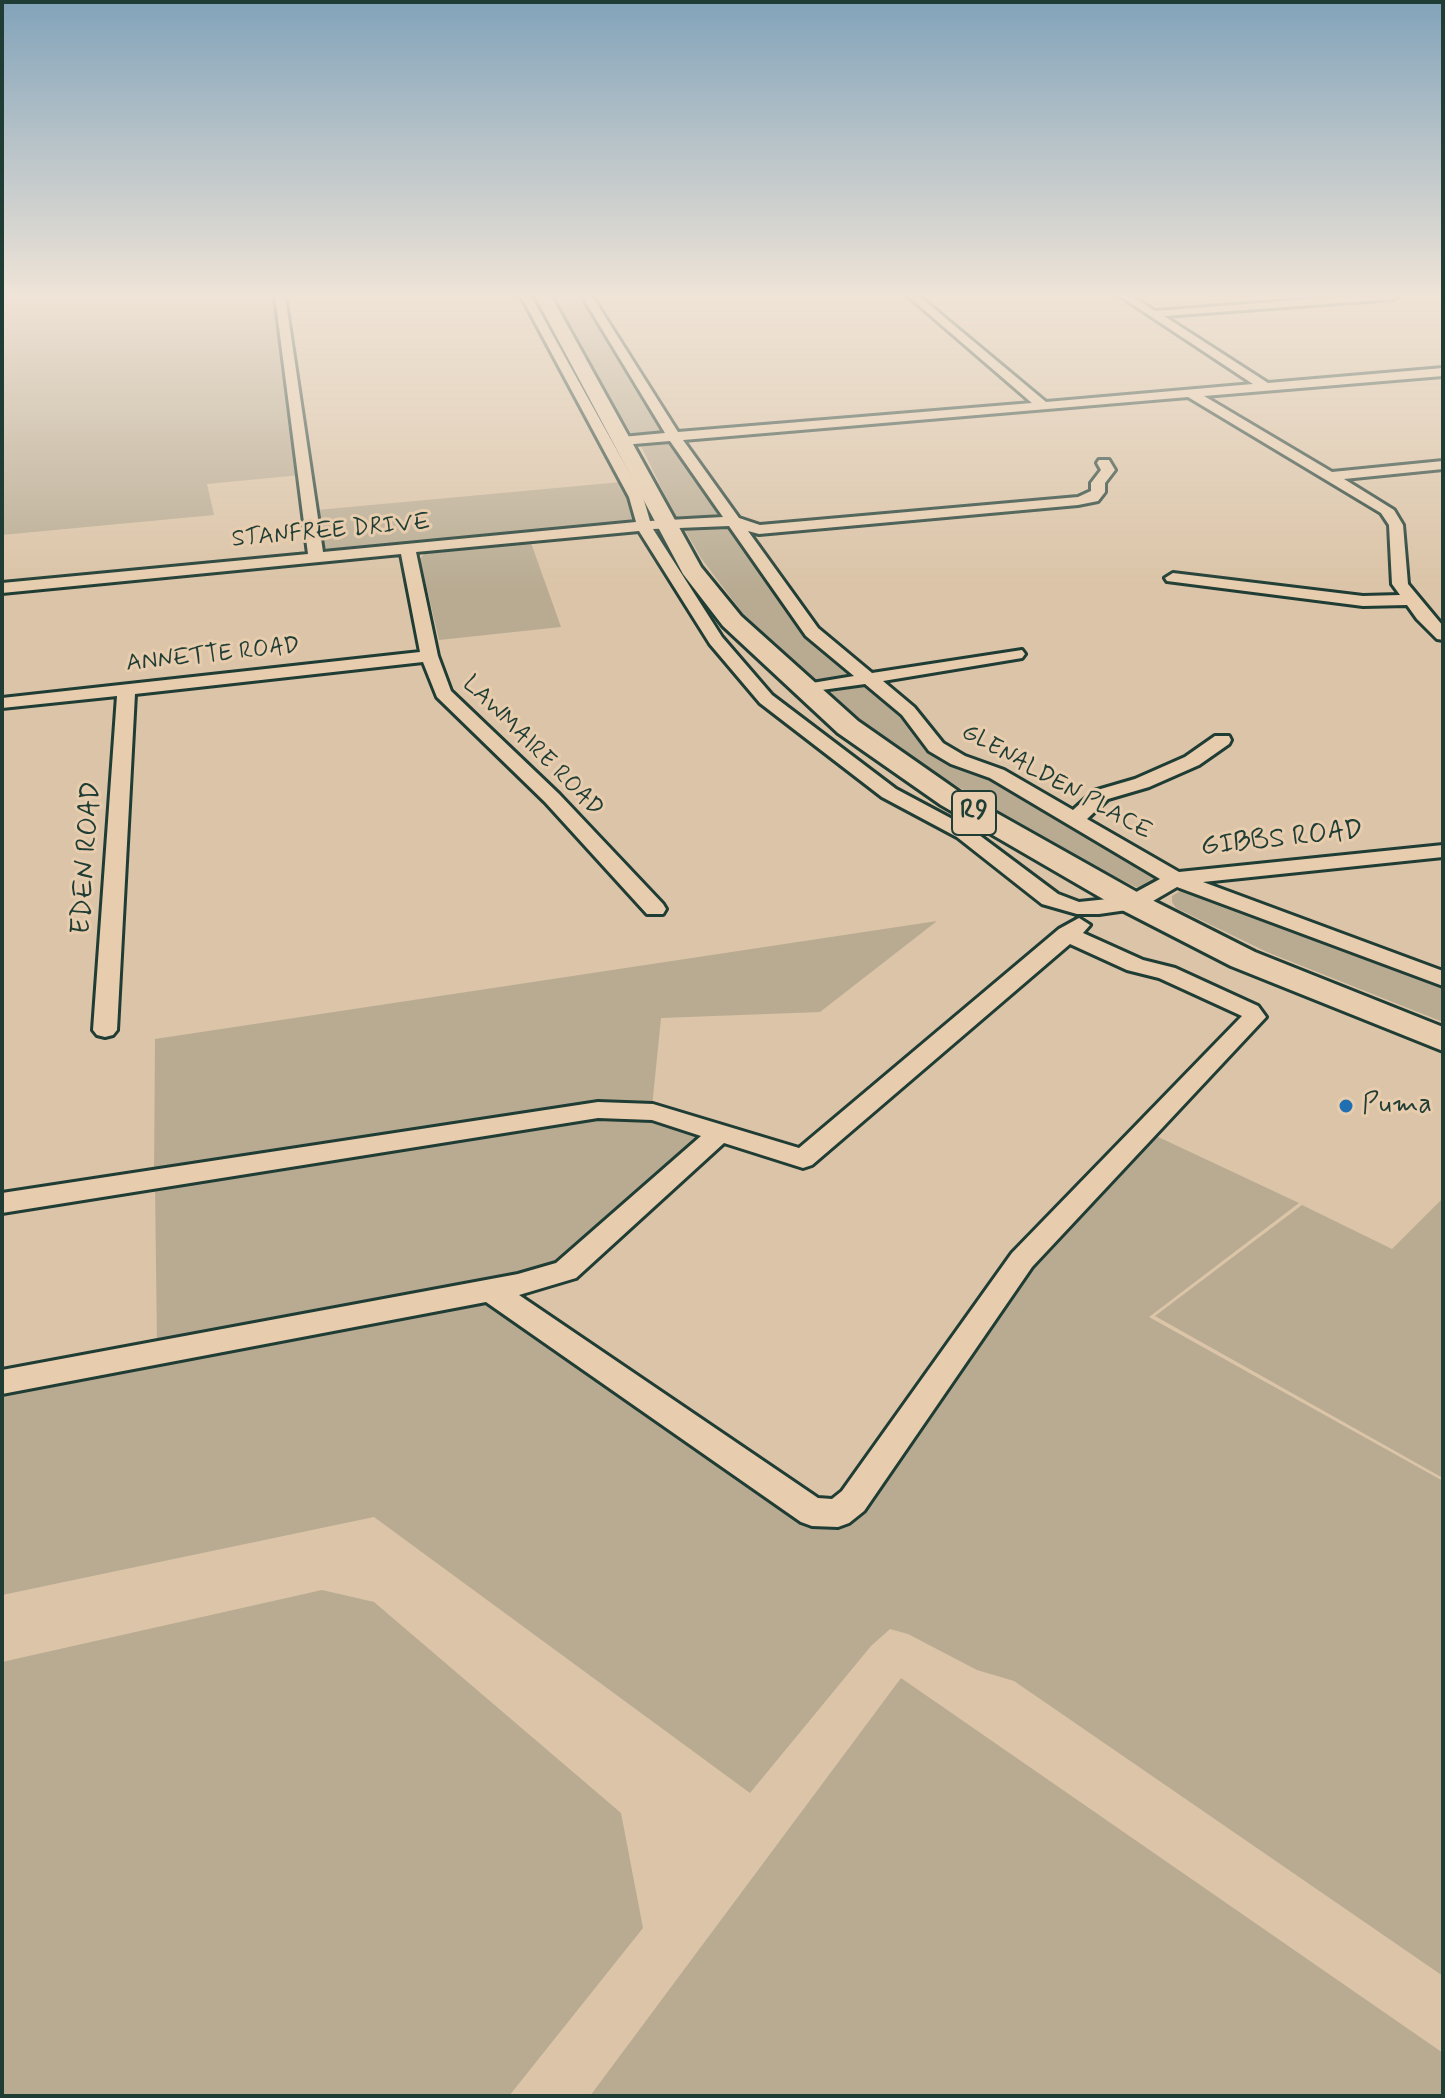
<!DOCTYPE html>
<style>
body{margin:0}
#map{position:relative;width:1445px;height:2098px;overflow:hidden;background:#dbc4a7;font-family:Mynerve,sans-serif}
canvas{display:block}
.frame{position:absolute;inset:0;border:4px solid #1f3d34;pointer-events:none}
</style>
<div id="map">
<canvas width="1445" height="2098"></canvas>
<div class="frame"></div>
</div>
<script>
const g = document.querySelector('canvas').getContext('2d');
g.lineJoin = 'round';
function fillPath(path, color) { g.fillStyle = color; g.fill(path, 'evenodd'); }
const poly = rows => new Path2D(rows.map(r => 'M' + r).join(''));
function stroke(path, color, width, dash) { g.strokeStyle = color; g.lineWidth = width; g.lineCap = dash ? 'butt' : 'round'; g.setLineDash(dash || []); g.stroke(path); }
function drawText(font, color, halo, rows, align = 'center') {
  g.font = font + ' Mynerve,sans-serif'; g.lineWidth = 6; g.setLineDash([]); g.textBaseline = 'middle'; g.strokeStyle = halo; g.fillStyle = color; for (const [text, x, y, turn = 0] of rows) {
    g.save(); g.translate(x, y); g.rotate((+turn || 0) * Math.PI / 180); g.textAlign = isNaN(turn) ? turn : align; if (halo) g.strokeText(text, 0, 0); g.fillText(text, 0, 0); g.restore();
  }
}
const green = poly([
 [2,296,276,296,301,475,207,484,214,515,2,535],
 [553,296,585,296,671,436,634,439],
 [673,440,729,519,684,521,676,518,641,446],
 [621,482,638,522,631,525,353,552,325,548,317,510],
 [733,525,855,673,818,681,811,679,743,614,701,558,683,527],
 [530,540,561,627,439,640,420,559,425,553,437,549],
 [868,683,971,766,1158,873,1148,886,1138,888,1064,851,911,758,829,695,831,691],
 [1185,888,1443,982,1443,1022,1267,952,1176,908,1172,902,1172,896],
 [937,921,820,1012,661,1018,652,1107,154,1174,155,1039],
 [599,1115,652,1117,708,1136,561,1266,157,1344,155,1184],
 [1154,1135,1299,1203,1149,1317,1443,1481,1443,1976,1014,1681,977,1670,908,1634,890,1629,871,1646,750,1793,374,1517,2,1595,2,1395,487,1301,844,1522,1030,1263],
 [1443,1198,1443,1478,1155,1316,1302,1205,1392,1249],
 [322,1590,374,1602,621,1813,643,1928,509,2096,2,2096,2,1662],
 [901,1678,1443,2053,1443,2096,590,2096]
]);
const minor = poly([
 [275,296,285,296,323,552,636,522,629,497,521,296,531,296,643,497,650,521,723,517,670,441,622,445,615,441,622,437,665,433,582,296,592,296,678,432,1032,403,908,296,919,296,1046,402,1253,384,1120,296,1132,296,1155,311,1353,296,1399,296,1394,299,1164,316,1268,383,1443,368,1443,376,1204,396,1332,472,1443,461,1443,469,1344,479,1394,510,1403,525,1408,584,1443,626,1443,640,1437,639,1417,619,1407,605,1363,606,1167,581,1165,578,1173,573,1363,596,1400,595,1392,584,1389,525,1381,513,1188,397,683,440,739,518,760,525,1078,497,1091,491,1091,483,1101,470,1097,463,1099,460,1109,460,1115,470,1105,483,1105,492,1098,501,1078,505,759,534,748,531,818,628,872,673,1022,650,1025,654,1022,658,1016,659,883,681,914,707,943,743,965,756,1004,770,1073,810,1094,791,1135,779,1185,757,1215,736,1229,736,1231,740,1229,744,1199,765,1149,787,1108,799,1087,819,1179,872,1443,845,1443,857,1203,882,1443,971,1443,986,1177,887,1141,908,1099,914,1077,914,1042,904,957,837,882,797,760,703,710,644,639,531,416,552,438,656,451,691,559,794,663,904,666,909,663,914,647,914,545,802,437,697,423,662,135,694,117,1030,113,1035,105,1037,97,1035,93,1030,117,696,2,708,2,698,420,652,401,554,2,593,2,583,308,554,275,296],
 [729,526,806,636,854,676,800,685,797,689,800,693,865,684,902,715,929,751,951,764,990,778,1160,879,1127,897,1079,902,1058,894,971,829,896,789,772,695,722,637,653,529,729,526],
 [1079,918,1090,925,1083,933,1143,960,1175,968,1258,1006,1266,1017,1032,1267,864,1511,849,1523,838,1527,812,1526,801,1522,486,1302,2,1394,2,1370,518,1274,556,1263,701,1136,652,1120,598,1118,2,1213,2,1193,598,1102,653,1104,799,1148,1059,929,1079,918],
 [1070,944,1127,970,1159,978,1242,1016,1012,1253,842,1491,832,1499,818,1498,519,1295,576,1278,724,1143,803,1168,812,1165,1070,944]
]);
const highway = poly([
 [535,296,551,296,701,567,741,616,858,721,961,793,1144,896,1255,952,1443,1027,1443,1051,1231,966,1122,910,941,805,838,733,723,626,683,574,535,296]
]);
const markers = [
 [1346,1106,8,"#1f6fb2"]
];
const farStreetnames = [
 ["STANFREE DRIVE",331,532,-5],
 ["ANNETTE ROAD",213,656,-6],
 ["LAWMAIRE ROAD",532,747,45],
 ["GLENALDEN PLACE",1056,783,29]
];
const shields = [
 [974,813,44]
];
const shieldNames = [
 ["R9",974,813]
];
const streetNames = [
 ["GIBBS ROAD",1282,840,-6],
 ["EDEN ROAD",88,858,-86]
];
const poiNames = [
 ["Puma",1362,1106]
];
fillPath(green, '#b8ab92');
stroke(minor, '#1f3d34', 6);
stroke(highway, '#1f3d34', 6);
fillPath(minor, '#e7cdae');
fillPath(highway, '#e7cdae');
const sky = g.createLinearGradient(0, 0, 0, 590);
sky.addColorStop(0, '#82a3ba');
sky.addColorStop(0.5, '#efe4d7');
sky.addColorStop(1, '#efe4d700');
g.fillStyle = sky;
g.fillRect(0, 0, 1445, 590);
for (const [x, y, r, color] of markers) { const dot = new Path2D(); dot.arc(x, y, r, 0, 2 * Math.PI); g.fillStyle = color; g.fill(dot); stroke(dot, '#e7cdae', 3); }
drawText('24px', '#1f3d34', '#e7cdae', farStreetnames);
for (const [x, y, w] of shields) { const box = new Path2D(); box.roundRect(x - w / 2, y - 22, w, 44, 6); g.fillStyle = '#e7cdae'; g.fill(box); stroke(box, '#1f3d34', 2); }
drawText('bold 26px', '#1f3d34', null, shieldNames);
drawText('28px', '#1f3d34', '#e7cdae', streetNames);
drawText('28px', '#1f3d34', '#e7cdae', poiNames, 'left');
</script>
